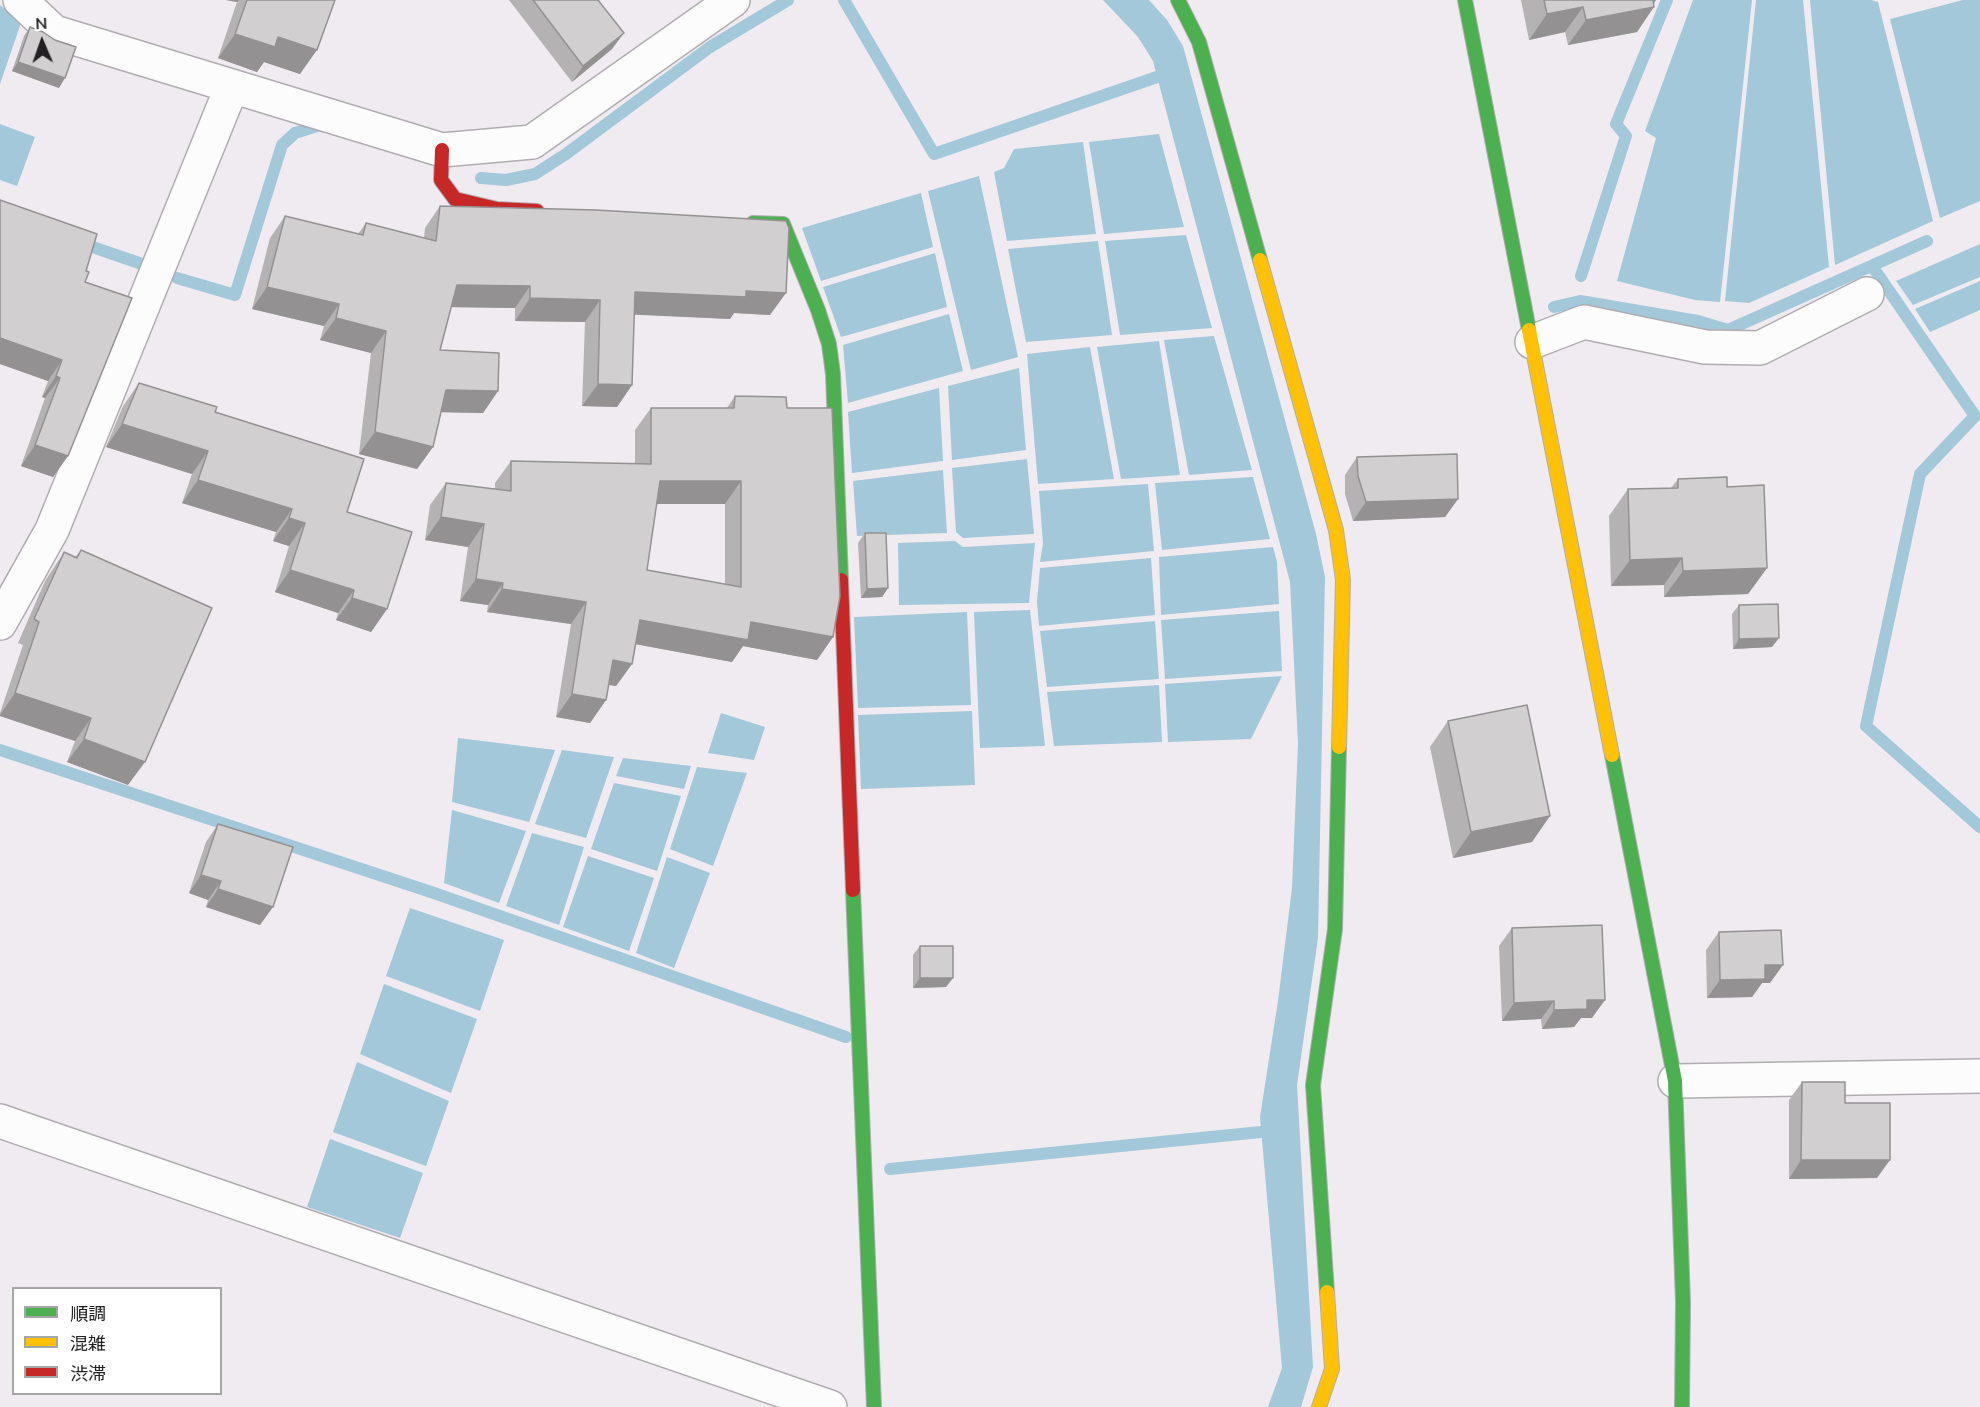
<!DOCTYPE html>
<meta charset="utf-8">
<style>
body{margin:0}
#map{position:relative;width:1980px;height:1407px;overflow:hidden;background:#f0ebf0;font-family:"Nunito Sans","Noto Sans JP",sans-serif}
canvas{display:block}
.legend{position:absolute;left:12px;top:1287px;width:210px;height:108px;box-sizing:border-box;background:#fff;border:2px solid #a7a6a7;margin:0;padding:8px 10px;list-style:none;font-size:18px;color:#222022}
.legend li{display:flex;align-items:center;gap:12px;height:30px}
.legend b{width:30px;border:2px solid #a7a6a7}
.north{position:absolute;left:12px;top:12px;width:60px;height:60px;-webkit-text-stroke:4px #fff;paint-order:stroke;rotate:358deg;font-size:16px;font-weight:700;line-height:24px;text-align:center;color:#222022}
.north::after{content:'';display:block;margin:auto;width:21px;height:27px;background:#222022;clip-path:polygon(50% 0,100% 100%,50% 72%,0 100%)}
</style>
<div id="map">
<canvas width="1980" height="1407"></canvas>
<ul class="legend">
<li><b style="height:8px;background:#4caf50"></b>順調</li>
<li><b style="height:8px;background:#ffc107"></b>混雑</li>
<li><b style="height:8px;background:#c62828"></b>渋滞</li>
</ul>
<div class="north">N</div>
</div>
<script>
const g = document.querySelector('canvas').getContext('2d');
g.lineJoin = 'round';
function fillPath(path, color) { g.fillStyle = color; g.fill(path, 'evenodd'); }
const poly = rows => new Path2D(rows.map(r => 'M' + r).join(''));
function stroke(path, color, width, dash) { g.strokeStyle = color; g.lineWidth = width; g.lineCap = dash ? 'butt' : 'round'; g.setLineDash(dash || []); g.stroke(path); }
const water = poly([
 [1103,0,1149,0,1167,20,1183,46,1316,534,1325,577,1318,938,1297,1085,1313,1367,1301,1407,1268,1407,1282,1368,1260,1117,1278,1001,1292,888,1298,744,1290,582,1153,61,1138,37],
 [1693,0,1752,0,1720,302,1695,300,1617,281,1656,138,1645,131],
 [1756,0,1803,0,1829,267,1749,303,1725,301],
 [1810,0,1871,0,1878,2,1933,221,1835,265],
 [1963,0,1980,0,1980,201,1940,218,1890,19],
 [0,5,21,23,0,84],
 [0,124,35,137,17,186,0,180],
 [1159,134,1184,227,1104,234,1089,142],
 [1083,142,1096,234,1007,241,994,172,1004,168,1014,149],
 [979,176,1018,357,971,370,928,191],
 [921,193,933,247,821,281,802,228],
 [1186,235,1212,328,1120,335,1105,241],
 [1098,241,1112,335,1026,342,1008,249],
 [1980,244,1980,277,1913,305,1896,281],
 [935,253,947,307,841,337,823,287],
 [1980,281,1980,310,1930,332,1915,309],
 [949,314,963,371,848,403,843,345],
 [1214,336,1252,470,1189,475,1164,340],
 [1159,341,1180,475,1121,479,1097,347],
 [1090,347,1114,479,1038,484,1027,354],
 [1019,368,1026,450,952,460,948,386],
 [939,388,943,461,852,473,848,412],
 [1027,459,1034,534,963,538,956,532,952,468],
 [943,470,947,533,857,536,853,481],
 [1253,477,1270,539,1162,550,1155,483],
 [1148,484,1154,551,1040,562,1043,543,1039,491],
 [955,541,963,547,1035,543,1029,603,899,605,898,543],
 [1273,547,1277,562,1279,604,1161,615,1159,557],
 [1151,558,1155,615,1039,626,1037,602,1040,568],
 [1030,610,1045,746,980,748,974,612],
 [1279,611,1282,671,1165,679,1161,620],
 [967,612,971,705,858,708,854,617],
 [1155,621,1159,679,1047,687,1040,631],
 [1282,676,1251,739,1168,742,1165,684],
 [1159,685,1162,742,1054,746,1047,692],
 [972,711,975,785,861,789,858,715],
 [721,713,765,727,754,760,708,753],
 [458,738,555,750,529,822,452,802],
 [562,750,614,757,586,838,535,824],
 [623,758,691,766,684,789,616,776],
 [697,767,747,773,713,866,670,849],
 [614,783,681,796,657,871,591,849],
 [452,810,526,831,499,903,444,883],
 [532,833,584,847,559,925,506,906],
 [588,856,654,878,629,951,563,927],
 [667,857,710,873,674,968,636,953],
 [410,908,504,940,480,1011,386,976],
 [384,984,477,1019,451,1093,360,1054],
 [357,1062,449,1101,426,1166,333,1132],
 [330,1139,423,1173,400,1238,307,1207]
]);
const stream = poly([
 [844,0,934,154,1157,77,1173,74],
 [481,178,506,180,535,174,566,154,710,47,788,0],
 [78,242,145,265],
 [1872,266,1975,416,1920,474,1866,726,1980,827],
 [1581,276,1626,136,1616,124,1667,0],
 [177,278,235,295,282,145,295,133,320,125,324,127],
 [1554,307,1580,301,1698,321,1728,330,1927,241],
 [0,750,431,892,846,1037],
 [890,1169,1261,1132]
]);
const street = poly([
 [20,0,54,32,442,150,532,142,733,0],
 [1532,342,1584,322,1705,347,1760,348,1867,294],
 [0,623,52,530,232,86],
 [1675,1081,1980,1076],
 [0,1121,830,1407]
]);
const fast = poly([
 [1178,0,1199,42,1260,260],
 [1465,0,1529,330],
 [753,223,783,224,818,310,829,344,833,374,841,580],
 [1612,755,1675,1081,1683,1302,1682,1407],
 [853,890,874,1407],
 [1327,1292,1313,1085,1335,929,1339,747]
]);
const slow = poly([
 [1260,260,1336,530,1343,580,1339,747],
 [1529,330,1612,755],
 [1319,1407,1332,1369,1327,1292]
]);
const jam = poly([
 [442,150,441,180,455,199,497,209,537,211],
 [841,580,853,890]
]);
const wall = poly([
 [226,0,335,0,300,74,264,62,257,72,218,58,237,2],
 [509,0,598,0,612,49,572,82],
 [1521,0,1656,0,1637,32,1568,45,1565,32,1529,40],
 [30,27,59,88,12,71,24,36],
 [0,200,86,271,85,282,68,456,53,477,21,466,45,398,42,397,48,381,0,364],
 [440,206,770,315,734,313,730,319,634,314,632,385,617,407,582,406,585,322,515,321,515,308,451,307,440,350,498,391,483,413,441,412,433,447,417,469,359,454,371,353,320,340,324,326,252,309,270,238,285,216,358,234,366,223,424,238,425,228],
 [139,383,215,412,347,512,387,609,371,632,336,620,338,613,275,592,289,546,273,541,276,532,182,503,192,474,106,447,123,406],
 [735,396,787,408,833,637,817,660,743,646,732,662,635,644,632,664,616,686,609,685,606,700,590,723,556,717,571,624,487,612,488,605,460,601,468,547,425,540,430,505,446,483,495,489,495,483,511,461,635,464,635,430,651,408,727,408],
 [656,504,725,504,725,584,647,570],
 [1357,457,1458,499,1445,517,1353,521,1345,494,1345,475],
 [1678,479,1727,487,1767,568,1748,594,1664,597,1664,585,1611,586,1609,516,1628,489,1671,488],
 [865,533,888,588,882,597,861,598,858,543],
 [81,550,128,785,67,762,75,741,0,716,0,713,23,645,18,643,45,581,64,552,75,557],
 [1739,605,1772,647,1733,649,1732,614],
 [1448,721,1532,842,1453,858,1430,747],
 [218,824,260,925,206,907,208,900,189,893,206,842],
 [1512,928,1592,1018,1581,1018,1574,1027,1542,1029,1541,1019,1502,1021,1499,946],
 [1719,932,1770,983,1762,983,1752,997,1707,998,1706,950],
 [920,946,946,987,913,988,913,955],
 [1802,1082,1845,1103,1877,1178,1789,1179,1789,1100]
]);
const shadedWall = poly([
 [226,0,239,0,237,2],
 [1643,0,1656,0,1651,7,1654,7,1637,32,1568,45,1586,20],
 [1583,7,1565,32,1529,40,1547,14],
 [624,33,612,49,572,82,583,66],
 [235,34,278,37,317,50,300,74,264,62,257,72,218,58],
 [18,62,65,78,59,88,12,71],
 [457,285,530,286,515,308,441,307],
 [267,287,339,304,324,326,252,309],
 [746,291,786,293,770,315,734,313,730,319,619,314,635,292],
 [530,298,600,300,585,322,515,321],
 [336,318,386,331,371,353,320,340],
 [0,338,62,360,48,381,0,364],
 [56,376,60,378,45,398,42,397],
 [598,384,632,385,617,407,582,406],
 [446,390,498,391,483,413,431,412],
 [122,424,208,451,192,474,106,447],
 [375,432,433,447,417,469,359,454],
 [35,445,68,456,53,477,21,466],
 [198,480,292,509,276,532,182,503],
 [660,481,741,481,725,504,644,504],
 [1458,499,1445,517,1353,521,1366,502],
 [441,517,484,524,468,547,425,540],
 [289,518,305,523,289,546,273,541],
 [1682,558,1664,585,1611,586,1630,560],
 [1767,568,1748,594,1664,597,1683,571],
 [290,570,354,590,338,613,275,592],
 [476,579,503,583,488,605,460,601],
 [888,588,882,597,861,598,867,589],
 [502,589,586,602,571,624,487,612],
 [352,598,387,609,371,632,336,620],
 [640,620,751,622,833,637,817,660,743,646,732,662,624,642],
 [1779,638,1772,647,1733,649,1739,639],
 [613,660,632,664,616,686,597,683],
 [15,693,91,718,75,741,0,716,0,715],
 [572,694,606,700,590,723,556,717],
 [84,739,145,762,128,785,67,762],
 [1550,816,1532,842,1453,858,1471,832],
 [201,875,221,881,208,900,189,893],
 [218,889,273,907,260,925,206,907],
 [1765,965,1783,965,1770,983,1762,983,1752,997,1707,998,1720,980],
 [920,978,953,978,946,987,913,988],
 [1587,1000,1605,1000,1592,1018,1581,1018,1574,1027,1542,1029,1554,1010],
 [1554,1001,1541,1019,1502,1021,1514,1003],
 [1801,1160,1890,1160,1877,1178,1789,1179]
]);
const building = poly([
 [247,0,335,0,317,50,278,37,275,47,235,34,247,0],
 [533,0,598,0,624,33,583,66,533,0],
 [1544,0,1653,0,1654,7,1586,20,1583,7,1547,14,1544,0],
 [30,27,43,32,55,40,76,47,65,78,18,62,30,27],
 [0,200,97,234,86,271,89,272,85,282,132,298,68,456,35,445,60,378,56,376,62,360,0,338,0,200],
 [440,206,596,210,786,221,789,228,786,293,746,291,746,297,635,292,632,385,598,384,600,300,530,298,530,286,457,285,440,350,499,353,498,391,446,390,433,447,375,432,386,331,336,318,339,304,267,287,285,216,363,235,366,223,436,241,440,206],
 [139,383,217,407,215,412,364,459,347,512,412,532,387,609,352,598,354,590,290,570,305,523,289,518,292,509,198,480,208,451,122,424,139,383],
 [735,396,786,397,787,408,832,408,840,596,833,637,751,622,748,640,640,620,632,664,613,660,606,700,572,694,586,602,502,589,503,583,476,579,484,524,441,517,446,483,511,491,511,461,651,464,651,408,734,408,735,396],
 [660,481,741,481,741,587,647,570,660,481],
 [1457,454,1458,499,1366,502,1358,476,1357,457,1457,454],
 [1727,477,1727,487,1764,485,1767,568,1683,571,1682,558,1630,560,1628,489,1678,488,1678,479,1727,477],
 [865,533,886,533,888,588,867,589,865,533],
 [81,550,212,608,145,762,84,739,91,718,15,693,39,622,34,619,62,557,64,552,77,558,81,550],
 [1778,604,1779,638,1739,639,1739,605,1778,604],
 [1527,705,1550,816,1471,832,1448,721,1527,705],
 [218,824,293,847,273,907,218,889,221,881,201,875,218,824],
 [1602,925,1605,1000,1587,1000,1587,1009,1554,1010,1554,1001,1514,1003,1512,928,1602,925],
 [1781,930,1783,965,1765,965,1765,979,1720,980,1719,932,1781,930],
 [920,946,953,946,953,978,920,978,920,946],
 [1802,1082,1845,1082,1845,1103,1890,1103,1890,1160,1801,1160,1802,1082]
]);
fillPath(water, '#a2c8d9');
stroke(stream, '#a2c8d9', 12);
stroke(street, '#b0adb0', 36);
stroke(fast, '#b0adb0', 16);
stroke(slow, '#b0adb0', 16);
stroke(jam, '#b0adb0', 16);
stroke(street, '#fdfcfd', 33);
stroke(fast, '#4caf50', 14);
stroke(slow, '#ffc107', 14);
stroke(jam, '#c62828', 14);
fillPath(wall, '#b5b2b3');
fillPath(shadedWall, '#939192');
fillPath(building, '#d2cfd0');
stroke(building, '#939192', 1.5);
</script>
